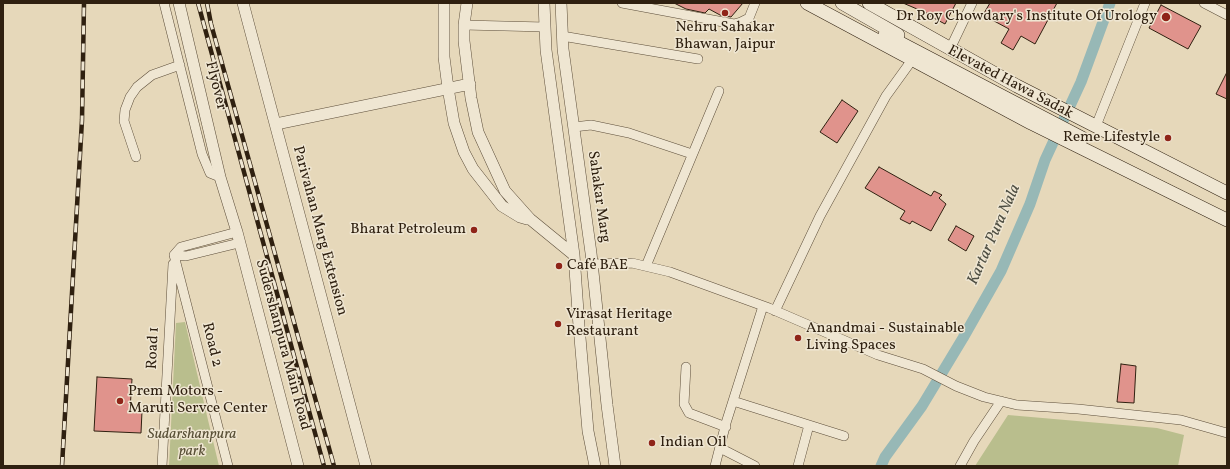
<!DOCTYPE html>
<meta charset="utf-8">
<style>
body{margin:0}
#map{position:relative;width:1230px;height:469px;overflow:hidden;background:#e6d8ba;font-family:Vollkorn,serif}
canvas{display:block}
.frame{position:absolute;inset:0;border:4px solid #2f2010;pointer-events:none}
</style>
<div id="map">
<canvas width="1230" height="469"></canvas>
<div class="frame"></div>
</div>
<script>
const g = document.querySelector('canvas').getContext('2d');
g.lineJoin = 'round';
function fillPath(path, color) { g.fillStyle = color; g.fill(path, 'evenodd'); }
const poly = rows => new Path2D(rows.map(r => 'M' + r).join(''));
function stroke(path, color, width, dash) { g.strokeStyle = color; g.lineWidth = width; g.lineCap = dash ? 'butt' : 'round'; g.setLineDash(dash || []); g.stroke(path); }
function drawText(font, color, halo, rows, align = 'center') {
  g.font = font + ' Vollkorn,serif'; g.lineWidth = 3; g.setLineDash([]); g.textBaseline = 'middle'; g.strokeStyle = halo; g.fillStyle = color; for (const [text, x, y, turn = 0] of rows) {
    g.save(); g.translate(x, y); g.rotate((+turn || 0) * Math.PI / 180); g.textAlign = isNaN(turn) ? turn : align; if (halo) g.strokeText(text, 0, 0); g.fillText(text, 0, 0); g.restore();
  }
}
const green = poly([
 [185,322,208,420,219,466,169,466,176,323],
 [1008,415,1157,428,1184,435,1178,466,975,466]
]);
const canal = poly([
 [881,466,885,457,922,406,963,338,1001,271,1030,204,1045,160,1081,82,1110,3]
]);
const building = poly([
 [674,3,743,3,731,17,720,15,709,9,705,13,686,9,674,3],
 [903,3,956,3,945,24,930,16,931,15,903,3],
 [990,3,1057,3,1035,44,1021,36,1013,50,1001,43,1009,29,983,15,990,3],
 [1161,5,1201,26,1188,49,1149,28,1161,5],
 [1227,72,1227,99,1216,94,1227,72],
 [842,100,858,111,837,143,820,132,842,100],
 [879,167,931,196,934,191,942,195,939,198,946,204,931,231,912,221,910,224,900,219,905,211,865,188,879,167],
 [956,226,974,236,966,251,948,240,956,226],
 [1121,364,1136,366,1134,403,1117,402,1121,364],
 [97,377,132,379,130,410,142,411,141,433,94,431,97,377]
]);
const minor = poly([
 [164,3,202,154,210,173,220,177],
 [622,3,734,24,741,22,749,18,755,3],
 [1204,3,1227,15],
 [464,25,545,27],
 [562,36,698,59],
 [950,49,972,3],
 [1096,126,1145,3],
 [574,127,591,125,629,133,692,154],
 [136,157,124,121,125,110,130,97,137,87,152,75,180,65],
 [174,255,228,466],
 [174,255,181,247,237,232],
 [174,255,186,256,239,243],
 [592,264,632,263,670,272,769,308,878,355,923,369,956,386,984,397,1017,405,1078,409,1181,420,1227,433],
 [646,266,719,91],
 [775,311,820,216,886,96,912,60],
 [686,367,684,404,689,413,726,427],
 [733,401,809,425,798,466],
 [809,425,844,436],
 [720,448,755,466],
 [162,466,173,264],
 [715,466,726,423,763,306],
 [960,466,974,441,1001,401]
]);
const tertiary = poly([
 [179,3,220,177,237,232,298,466],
 [243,3,366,466],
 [444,3,444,57,448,88,454,123,464,152,473,169,502,206,520,217,527,219],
 [467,3,464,25,464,41,471,98,478,132,505,191,530,219,574,255],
 [544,3,546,50,574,255,579,326,588,431,595,466],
 [561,3,563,49,591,253,607,405,615,466],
 [276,124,470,84]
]);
const secondary = poly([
 [807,3,1031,123,1227,220],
 [842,3,898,35],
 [869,3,1017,86,1227,193],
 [885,35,1082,138]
]);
const rail = poly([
 [198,3,324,466],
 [207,3,211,24,334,466],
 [62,466,82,120,84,3]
]);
const markers = [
 [725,13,4,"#8f2418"],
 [1166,17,5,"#8f2418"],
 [1168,138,4,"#8f2418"],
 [474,230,4,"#8f2418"],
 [559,266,4,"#8f2418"],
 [558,324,4,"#8f2418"],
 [798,338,4,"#8f2418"],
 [120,401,4,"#8f2418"],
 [652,443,4,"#8f2418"]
];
const poiNames = [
 ["Dr Roy Chowdary's Institute Of Urology",1157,17,"right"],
 ["Nehru Sahakar",725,28,"center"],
 ["Bhawan, Jaipur",725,45,"center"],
 ["Reme Lifestyle",1160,138,"right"],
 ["Bharat Petroleum",466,230,"right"],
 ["Café BAE",567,266],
 ["Virasat Heritage",566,315],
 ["Restaurant",566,332],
 ["Anandmai - Sustainable",806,329],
 ["Living Spaces",806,346],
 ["Prem Motors -",128,392],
 ["Maruti Servce Center",128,409],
 ["Indian Oil",660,443]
];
const streetNames = [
 ["Elevated Hawa Sadak",1010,83,28],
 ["Flyover",215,86,76],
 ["Sahakar Marg",598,197,82],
 ["Parivahan Marg Extension",319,231,75],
 ["Road 2",211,345,76],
 ["Sudershanpura Main Road",282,345,75],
 ["Road 1",154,348,-87]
];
const parkNames = [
 ["Sudarshanpura",192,435],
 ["park",192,452]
];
const waterNames = [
 ["Kartar Pura Nala",995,235,-66]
];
fillPath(green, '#b9be8d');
stroke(canal, '#97b8b6', 11);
fillPath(building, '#e0938c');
stroke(building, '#2f2010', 1);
stroke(minor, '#5d4e3a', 10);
stroke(tertiary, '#5d4e3a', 12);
stroke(secondary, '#2f2010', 14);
stroke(minor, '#efe6d2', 9);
stroke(tertiary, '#efe6d2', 11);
stroke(secondary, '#efe6d2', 13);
stroke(rail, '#2f2010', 4.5);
stroke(rail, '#efe6d2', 3, [9]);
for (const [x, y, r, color] of markers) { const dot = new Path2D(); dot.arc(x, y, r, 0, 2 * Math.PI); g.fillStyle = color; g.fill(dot); stroke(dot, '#efe6d2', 1.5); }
drawText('15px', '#2f2010', '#efe6d2', poiNames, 'left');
drawText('15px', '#2f2010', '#efe6d2', streetNames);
drawText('italic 15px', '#584f36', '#efe6d2', parkNames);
drawText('italic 16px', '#4e4e42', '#efe6d2', waterNames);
</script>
